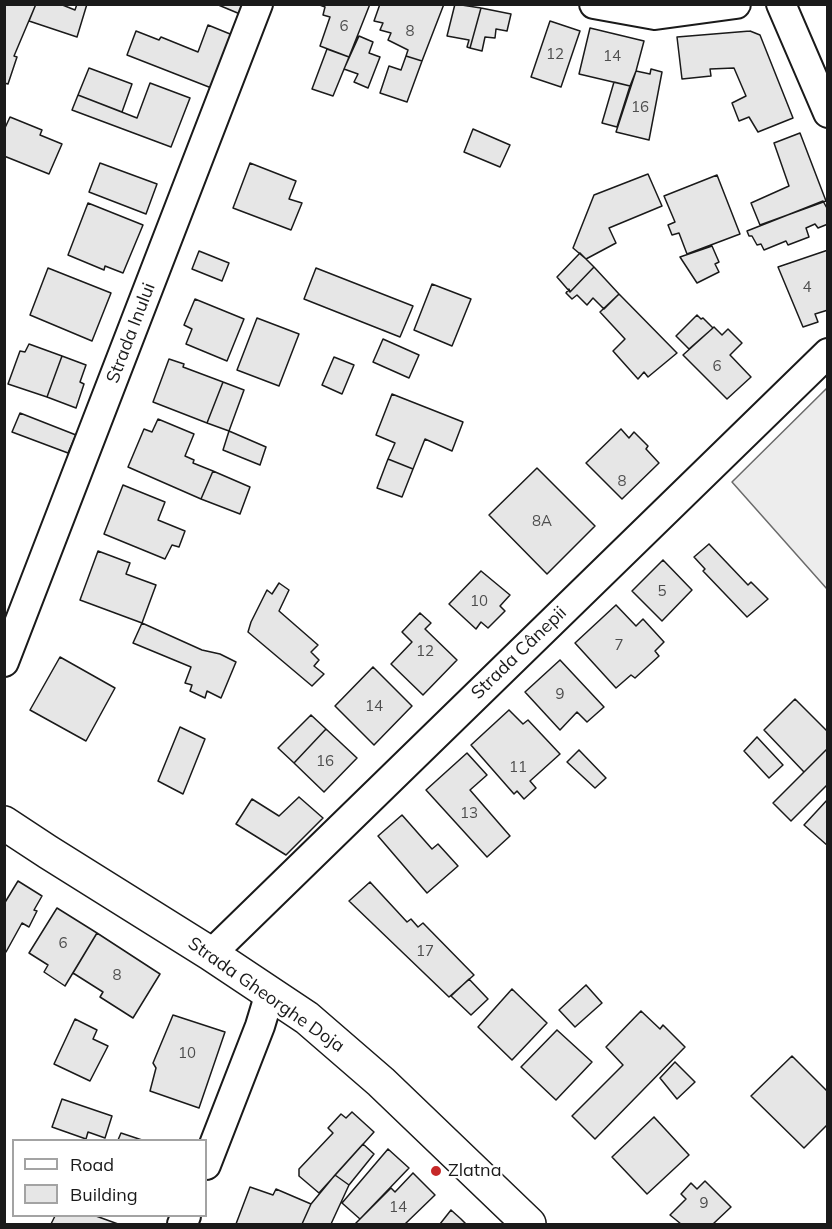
<!DOCTYPE html>
<meta charset="utf-8">
<style>
body{margin:0}
#map{position:relative;width:832px;height:1229px;overflow:hidden;background:#fff;font-family:Mulish,sans-serif}
canvas{display:block}
.frame{position:absolute;inset:0;border:6px solid #1a1a1a;pointer-events:none}
.legend{position:absolute;left:12px;top:1139px;width:195px;height:78px;box-sizing:border-box;background:#fff;border:2px solid #a3a3a3;margin:0;padding:8px 10px;list-style:none;font-size:18px;color:#1a1a1a}
.legend li{display:flex;align-items:center;gap:12px;height:30px}
.legend b{width:30px;border:2px solid #a3a3a3}
</style>
<div id="map">
<canvas width="832" height="1229"></canvas>
<div class="frame"></div>
<ul class="legend">
<li><b style="height:8px;background:#fff"></b>Road</li>
<li><b style="height:16px;background:#e6e6e6"></b>Building</li>
</ul>
</div>
<script>
const g = document.querySelector('canvas').getContext('2d');
g.lineJoin = 'round';
function fillPath(path, color) { g.fillStyle = color; g.fill(path, 'evenodd'); }
const poly = rows => new Path2D(rows.map(r => 'M' + r).join(''));
function stroke(path, color, width, dash) { g.strokeStyle = color; g.lineWidth = width; g.lineCap = dash ? 'butt' : 'round'; g.setLineDash(dash || []); g.stroke(path); }
function drawText(font, color, halo, rows, align = 'center') {
  g.font = font + ' Mulish,sans-serif'; g.lineWidth = 4.5; g.setLineDash([]); g.textBaseline = 'middle'; g.strokeStyle = halo; g.fillStyle = color; for (const [text, x, y, turn = 0] of rows) {
    g.save(); g.translate(x, y); g.rotate((+turn || 0) * Math.PI / 180); g.textAlign = isNaN(turn) ? turn : align; if (halo) g.strokeText(text, 0, 0); g.fillText(text, 0, 0); g.restore();
  }
}
const built = poly([
 [827,388,827,589,732,482,827,388]
]);
const building = poly([
 [4,4,36,4,14,56,17,57,8,84,4,83,4,4],
 [36,4,60,4,75,10,77,4,87,4,77,37,29,21,36,4],
 [216,4,244,4,240,14,216,4],
 [370,4,349,57,320,46,330,17,323,15,325,7,317,4,370,4],
 [380,4,444,4,422,61,406,56,408,50,388,40,391,33,380,30,383,23,374,21,380,4],
 [455,4,481,8,470,48,467,47,469,40,447,36,455,4],
 [481,8,511,14,507,31,496,29,495,38,485,37,482,51,470,48,481,8],
 [550,21,580,31,561,87,531,77,550,21],
 [208,25,235,36,214,89,127,55,136,31,159,40,161,37,198,52,208,25],
 [590,28,644,41,636,71,630,86,579,74,590,28],
 [750,31,760,35,793,118,758,132,749,117,739,121,732,103,746,96,734,68,710,69,711,76,682,79,677,37,750,31],
 [359,36,373,42,369,53,380,57,368,88,354,82,358,74,344,69,359,36],
 [327,49,349,57,333,96,312,89,327,49],
 [406,56,422,61,407,102,380,93,389,66,401,70,406,56],
 [89,68,132,84,122,112,78,95,89,68],
 [651,69,662,72,649,140,616,132,636,71,650,74,651,69],
 [614,82,630,86,617,127,602,123,614,82],
 [150,83,190,98,171,147,72,110,78,95,137,118,150,83],
 [10,117,42,130,40,135,62,144,49,174,4,156,4,130,10,117],
 [473,129,510,145,500,167,464,152,473,129],
 [800,133,826,201,760,225,751,203,789,186,774,143,800,133],
 [100,163,157,184,146,214,89,192,100,163],
 [250,163,296,181,289,199,302,203,291,230,233,208,250,163],
 [648,174,662,206,609,228,616,243,586,259,573,248,594,195,648,174],
 [717,175,740,234,687,254,679,233,672,235,668,225,675,222,664,196,717,175],
 [823,201,828,210,828,224,818,228,815,224,806,228,809,237,788,245,786,241,764,250,761,244,757,245,752,236,749,236,747,231,823,201],
 [88,203,143,225,123,273,105,266,104,270,68,255,88,203],
 [712,246,719,262,715,264,719,272,697,283,680,257,712,246],
 [828,250,828,310,815,314,818,322,803,327,778,267,828,250],
 [199,251,229,263,222,281,192,269,199,251],
 [580,253,594,267,570,292,557,277,580,253],
 [594,267,619,294,604,309,593,298,587,305,577,295,572,299,566,293,569,289,570,292,594,267],
 [48,268,111,293,92,341,30,315,48,268],
 [316,268,413,306,400,337,304,299,316,268],
 [432,284,471,299,452,346,414,330,432,284],
 [619,294,677,353,648,377,644,372,638,379,613,351,625,339,600,312,619,294],
 [195,299,244,319,227,361,186,344,192,329,184,325,195,299],
 [697,315,701,319,703,318,713,328,689,349,676,336,697,315],
 [257,318,299,334,279,386,237,370,257,318],
 [714,327,722,335,728,329,742,343,730,355,751,377,727,399,683,355,714,327],
 [383,339,419,355,409,378,373,362,383,339],
 [29,344,62,356,47,397,8,384,20,351,25,352,29,344],
 [62,356,86,365,80,382,84,384,76,408,47,397,62,356],
 [334,357,354,365,342,394,322,385,334,357],
 [169,359,184,364,183,367,223,382,207,423,153,402,169,359],
 [223,382,244,390,229,431,207,423,223,382],
 [392,394,463,422,452,451,425,439,413,469,388,459,395,443,376,435,392,394],
 [20,413,76,435,68,453,12,432,20,413],
 [158,419,194,434,185,456,194,460,193,463,213,471,201,499,128,467,144,429,152,432,158,419],
 [621,429,629,438,634,432,648,446,646,449,659,463,622,499,586,463,621,429],
 [229,431,266,447,260,465,223,450,229,431],
 [388,459,413,469,402,497,377,488,388,459],
 [537,468,595,526,547,574,489,515,537,468],
 [213,471,250,487,240,514,201,499,213,471],
 [123,485,165,502,158,520,185,531,179,547,172,545,165,559,104,534,123,485],
 [709,544,748,585,751,582,768,599,747,617,703,571,705,569,694,557,709,544],
 [98,551,130,563,126,574,156,585,142,623,80,600,98,551],
 [663,560,692,590,662,621,632,591,663,560],
 [481,571,510,595,500,606,505,611,488,628,481,622,476,629,449,604,481,571],
 [279,583,289,590,279,611,318,645,311,652,319,660,314,666,324,674,312,686,248,632,251,622,267,590,272,594,279,583],
 [616,605,636,626,643,619,664,642,655,651,659,656,635,678,631,675,616,688,575,643,616,605],
 [420,613,431,623,425,629,457,660,423,695,391,664,412,642,402,632,420,613],
 [142,623,202,650,220,654,236,662,221,698,207,691,205,698,190,691,192,685,185,683,191,667,133,643,142,623],
 [60,657,115,688,86,741,30,710,60,657],
 [560,660,604,707,587,722,577,712,560,730,525,692,560,660],
 [373,667,412,706,374,745,335,706,373,667],
 [795,699,828,732,828,748,804,772,764,730,795,699],
 [509,710,523,724,528,720,560,754,530,781,536,788,524,799,517,791,514,794,471,745,509,710],
 [311,715,326,729,294,763,278,748,311,715],
 [180,727,205,739,183,794,158,781,180,727],
 [326,729,357,758,324,792,294,763,326,729],
 [757,737,783,765,769,778,744,751,757,737],
 [828,748,828,784,791,821,773,803,828,748],
 [579,750,606,778,595,788,567,762,579,750],
 [467,753,487,775,470,790,510,836,487,857,426,790,467,753],
 [299,797,323,818,286,855,236,824,252,799,279,816,299,797],
 [828,799,828,846,804,825,828,799],
 [402,815,432,849,438,844,458,866,427,893,378,836,402,815],
 [18,881,42,896,34,910,37,911,29,927,22,923,6,952,4,951,4,904,18,881],
 [370,882,407,922,411,919,418,927,423,923,474,975,449,997,349,901,370,882],
 [57,908,97,933,65,986,44,972,48,965,29,953,57,908],
 [97,933,160,974,133,1018,100,997,103,992,73,973,97,933],
 [469,979,488,999,471,1015,451,996,469,979],
 [586,985,602,1003,575,1027,559,1010,586,985],
 [512,989,547,1023,512,1060,478,1027,512,989],
 [641,1011,660,1029,663,1025,685,1047,595,1139,572,1116,623,1065,606,1047,641,1011],
 [173,1015,225,1032,199,1108,150,1091,156,1068,153,1063,173,1015],
 [75,1019,97,1030,93,1039,108,1046,90,1081,54,1064,75,1019],
 [557,1030,592,1062,556,1100,521,1067,557,1030],
 [792,1056,828,1092,828,1124,804,1148,751,1096,792,1056],
 [675,1062,695,1082,677,1099,660,1078,675,1062],
 [62,1099,112,1116,105,1138,88,1132,86,1139,52,1127,62,1099],
 [352,1112,374,1132,319,1193,299,1176,299,1169,333,1133,328,1128,341,1114,346,1118,352,1112],
 [654,1117,689,1155,647,1194,612,1157,654,1117],
 [121,1133,142,1140,118,1140,121,1133],
 [363,1144,374,1154,349,1185,335,1175,363,1144],
 [388,1149,409,1168,360,1219,342,1203,388,1149],
 [413,1173,435,1195,405,1224,355,1224,391,1188,395,1192,413,1173],
 [335,1175,349,1185,331,1224,302,1224,311,1204,335,1175],
 [705,1181,731,1207,713,1224,681,1224,670,1215,686,1199,681,1194,691,1183,697,1189,705,1181],
 [250,1187,273,1195,276,1189,311,1204,302,1224,236,1224,250,1187],
 [451,1210,461,1219,466,1224,440,1224,451,1210],
 [55,1216,96,1216,118,1224,51,1224,55,1216]
]);
const street = poly([
 [594,4,655,15,736,4],
 [781,4,828,113],
 [4,662,258,4],
 [211,954,828,353],
 [206,1165,260,1026,270,993],
 [182,1224,186,1216]
]);
const secondary = poly([
 [4,823,48,852,211,954,307,1018,381,1082,529,1224]
]);
const markers = [
 [436,1171,6,"#c62828"]
];
const numberNames = [
 ["6",344,26],
 ["8",410,31],
 ["12",555,54],
 ["14",612,56],
 ["16",640,107],
 ["4",807,287],
 ["6",717,366],
 ["8",622,481],
 ["8A",542,521],
 ["5",662,591],
 ["10",479,601],
 ["7",619,645],
 ["12",425,651],
 ["9",560,694],
 ["14",374,706],
 ["16",325,761],
 ["11",518,767],
 ["13",469,813],
 ["6",63,943],
 ["17",425,951],
 ["8",117,975],
 ["10",187,1053],
 ["9",704,1203],
 ["14",398,1207]
];
const streetNames = [
 ["Strada Inului",131,333,-69],
 ["Strada Cânepii",519,653,-44],
 ["Strada Gheorghe Doja",266,995,35]
];
const poiNames = [
 ["Zlatna",448,1171]
];
fillPath(built, '#ededed');
stroke(built, '#6a6a6a', 1.5);
fillPath(building, '#e6e6e6');
stroke(building, '#1a1a1a', 1.5);
stroke(street, '#1a1a1a', 32);
stroke(secondary, '#1a1a1a', 36);
stroke(street, '#fff', 28);
stroke(secondary, '#fff', 33);
for (const [x, y, r, color] of markers) { const dot = new Path2D(); dot.arc(x, y, r, 0, 2 * Math.PI); g.fillStyle = color; g.fill(dot); stroke(dot, '#fff', 2); }
drawText('15px', '#4d4d4d', null, numberNames);
drawText('18px', '#1a1a1a', '#fff', streetNames);
drawText('18px', '#1a1a1a', '#fff', poiNames, 'left');
</script>
